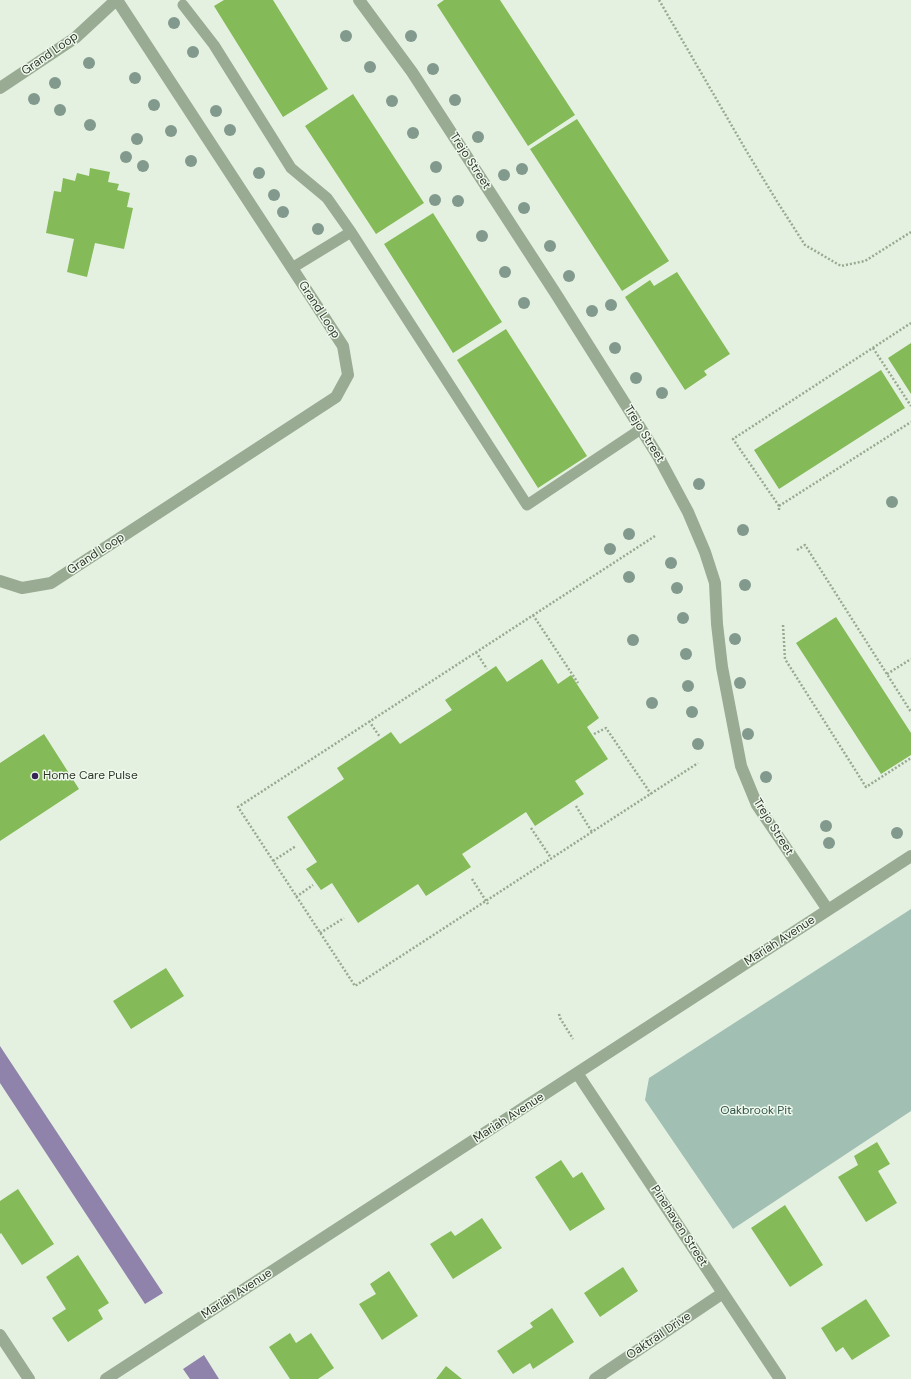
<!DOCTYPE html>
<style>
body{margin:0}
canvas{display:block;background:#e4f1e1}
</style>
<canvas width="911" height="1379"></canvas>
<script>
const g = document.querySelector('canvas').getContext('2d');
g.lineJoin = 'round';
function fillPath(path, color) { g.fillStyle = color; g.fill(path, 'evenodd'); }
const poly = rows => new Path2D(rows.map(r => 'M' + r).join(''));
function stroke(path, color, width, dash) { g.strokeStyle = color; g.lineWidth = width; g.lineCap = dash ? 'butt' : 'round'; g.setLineDash(dash || []); g.stroke(path); }
function drawText(font, color, halo, rows, align = 'center') {
  g.font = font + ' "DM Sans",sans-serif'; g.lineWidth = 3; g.setLineDash([]); g.textBaseline = 'middle'; g.strokeStyle = halo; g.fillStyle = color; for (const [text, x, y, turn = 0] of rows) {
    g.save(); g.translate(x, y); g.rotate((+turn || 0) * Math.PI / 180); g.textAlign = isNaN(turn) ? turn : align; if (halo) g.strokeText(text, 0, 0); g.fillText(text, 0, 0); g.restore();
  }
}
const green = poly([
 [911,909,911,1111,733,1229,645,1100,649,1078]
]);
const water = poly([
 [0,1046,163,1293,145,1304,0,1083],
 [204,1355,219,1379,190,1379,183,1369]
]);
const building = poly([
 [224,0,273,0,328,89,283,117,214,6],
 [444,0,500,0,575,115,528,146,437,5],
 [353,94,424,203,376,234,305,126],
 [577,119,669,261,622,291,530,149],
 [90,168,110,172,108,182,119,184,117,190,130,193,127,207,133,208,124,249,95,243,87,277,67,272,74,239,46,233,54,191,61,192,63,178,75,181,77,173,89,176],
 [433,213,502,322,453,353,384,244],
 [677,272,730,354,704,371,707,375,685,390,625,297,650,280,654,286],
 [506,329,587,456,538,488,457,360],
 [911,343,911,394,888,358],
 [881,370,905,408,779,489,754,450],
 [836,617,911,733,911,755,881,774,796,643],
 [542,659,558,684,571,675,599,718,587,727,608,759,575,781,584,794,535,826,526,812,462,854,471,867,426,896,418,884,358,923,332,883,321,890,306,869,317,862,287,817,344,779,337,768,391,732,400,744,452,710,445,700,496,666,507,682],
 [44,734,79,789,0,841,0,763],
 [166,968,184,996,131,1029,113,1001],
 [877,1142,890,1164,878,1171,897,1203,866,1222,838,1177,858,1165,854,1156],
 [561,1160,573,1178,582,1172,605,1209,570,1231,535,1177],
 [18,1189,54,1244,22,1265,1,1233,0,1234,0,1201],
 [785,1205,823,1265,790,1287,751,1228],
 [482,1218,502,1248,453,1279,430,1244,451,1231,455,1236],
 [78,1255,109,1303,98,1310,103,1319,68,1342,52,1318,66,1309,46,1277],
 [623,1267,638,1291,600,1317,584,1293],
 [389,1271,418,1316,382,1340,359,1304,376,1294,370,1284],
 [866,1299,890,1336,852,1360,843,1347,836,1352,821,1328],
 [552,1308,574,1342,533,1369,530,1363,513,1374,497,1351,533,1327,530,1323],
 [290,1333,296,1343,311,1333,334,1368,318,1379,290,1379,269,1347],
 [446,1366,462,1379,436,1379]
]);
const path = poly([
 [659,0,747,152,778,203,805,245,841,266,865,261,911,232],
 [873,348,911,406],
 [779,506,911,422],
 [779,510,779,506,733,439,911,323],
 [655,536,238,807,355,986,698,763],
 [797,550,805,545,911,712],
 [533,615,578,683],
 [783,625,785,659,866,787,911,758],
 [476,652,487,669],
 [887,674,911,659],
 [369,721,380,737],
 [594,734,606,728,651,794],
 [576,806,592,832],
 [531,828,551,858],
 [273,861,296,846],
 [472,879,488,904],
 [296,897,313,885],
 [320,933,344,918],
 [559,1014,560,1018,573,1039]
]);
const lane = poly([
 [183,5,214,45,291,168,327,198,351,232,292,268],
 [351,232,527,505,641,429]
]);
const street = poly([
 [359,0,412,72,556,294,658,456,688,512,705,552,715,583,717,624,722,667,741,766,757,805,828,910],
 [0,88,75,38,116,0],
 [0,581,22,588,51,583,336,397,348,375,343,346,117,0],
 [577,1073,780,1379],
 [0,1335,29,1379],
 [106,1379,911,856],
 [595,1379,723,1293]
]);
const trees = [
 [174,23],
 [346,36],
 [411,36],
 [193,52],
 [89,63],
 [370,67],
 [433,69],
 [135,78],
 [55,83],
 [34,99],
 [455,100],
 [392,101],
 [154,105],
 [60,110],
 [216,111],
 [90,125],
 [230,130],
 [171,131],
 [413,133],
 [478,137],
 [137,139],
 [126,157],
 [191,161],
 [143,166],
 [436,167],
 [522,169],
 [259,173],
 [504,175],
 [274,195],
 [435,200],
 [458,201],
 [524,208],
 [283,212],
 [318,229],
 [482,236],
 [550,246],
 [505,272],
 [569,276],
 [524,303],
 [611,305],
 [592,311],
 [615,348],
 [636,378],
 [662,393],
 [699,484],
 [892,502],
 [743,530],
 [629,534],
 [610,549],
 [671,563],
 [629,577],
 [745,585],
 [677,588],
 [683,618],
 [735,639],
 [633,640],
 [686,654],
 [740,683],
 [688,686],
 [652,703],
 [692,712],
 [748,734],
 [698,744],
 [766,777],
 [826,826],
 [897,833],
 [829,843]
];
const markers = [
 [35,776,4,"#362555"]
];
const streetNames = [
 ["Grand Loop",50,54,-35],
 ["Trejo Street",470,161,57],
 ["Grand Loop",319,310,57],
 ["Trejo Street",644,434,58],
 ["Grand Loop",96,554,-33],
 ["Trejo Street",773,827,58],
 ["Mariah Avenue",780,941,-33],
 ["Mariah Avenue",509,1118,-33],
 ["Pinehaven Street",679,1226,57],
 ["Mariah Avenue",237,1294,-33],
 ["Oaktrail Drive",659,1336,-34]
];
const poiNames = [
 ["Home Care Pulse",43,776]
];
const parkNames = [
 ["Oakbrook Pit",756,1111]
];
fillPath(green, '#a2bfb4');
fillPath(water, '#9083ab');
fillPath(building, '#84ba57');
stroke(path, '#97aa8f', 2.5, [2, 2]);
stroke(lane, '#9aab94', 11);
stroke(street, '#9aab94', 12);
g.fillStyle = '#829a8d';
for (const [x, y] of trees) { g.beginPath(); g.arc(x, y, 6, 0, 2 * Math.PI); g.fill(); }
for (const [x, y, r, color] of markers) { const dot = new Path2D(); dot.arc(x, y, r, 0, 2 * Math.PI); g.fillStyle = color; g.fill(dot); stroke(dot, '#eff9ed', 1.5); }
drawText('12px', '#30382b', '#eff9ed', streetNames);
drawText('12px', '#30382b', '#eff9ed', poiNames, 'left');
drawText('12px', '#325348', '#eff9ed', parkNames);
</script>
